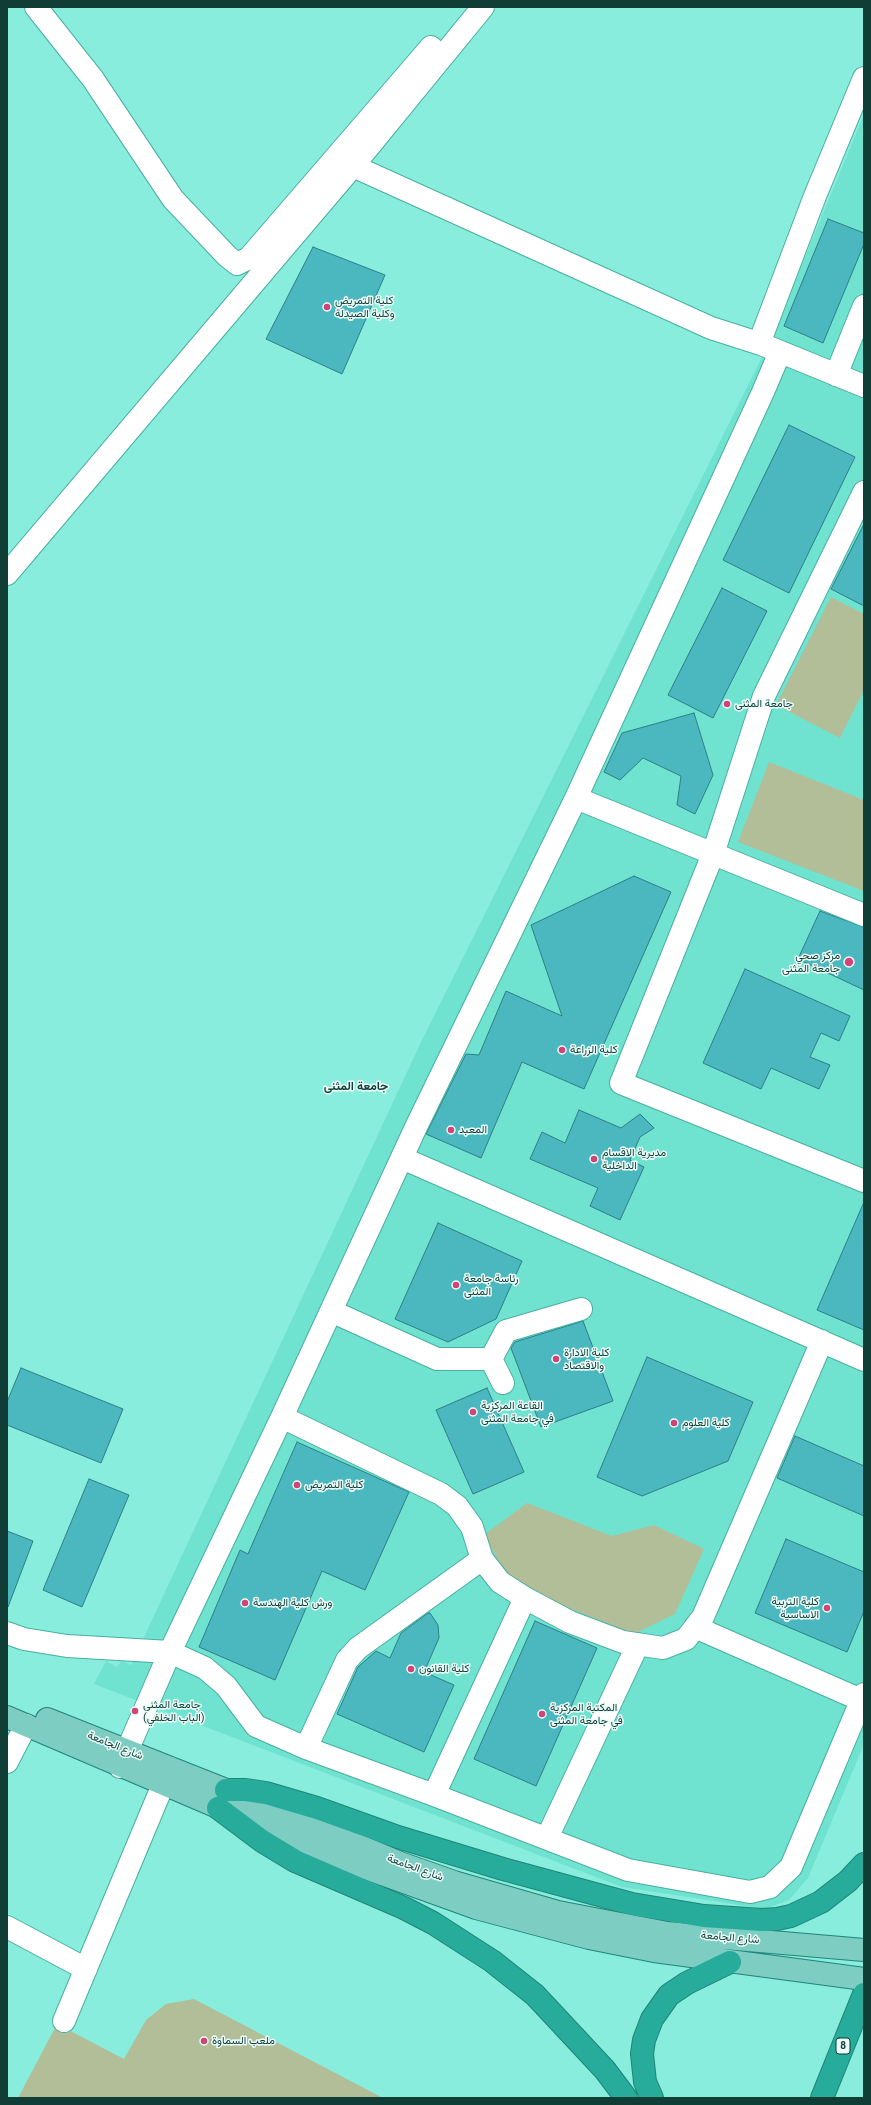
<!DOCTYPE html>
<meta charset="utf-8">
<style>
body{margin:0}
#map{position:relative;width:871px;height:2105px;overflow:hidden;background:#88eddc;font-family:Roboto,sans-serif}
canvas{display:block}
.frame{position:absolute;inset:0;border:8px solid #113d37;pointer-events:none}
</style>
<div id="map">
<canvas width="871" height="2105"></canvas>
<div class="frame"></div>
</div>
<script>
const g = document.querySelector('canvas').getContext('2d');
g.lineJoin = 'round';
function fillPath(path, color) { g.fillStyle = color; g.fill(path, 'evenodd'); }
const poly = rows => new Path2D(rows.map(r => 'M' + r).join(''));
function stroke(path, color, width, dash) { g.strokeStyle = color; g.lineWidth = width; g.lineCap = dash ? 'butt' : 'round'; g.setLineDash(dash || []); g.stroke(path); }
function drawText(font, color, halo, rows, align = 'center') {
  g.font = font + ' Roboto,Vazirmatn,sans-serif'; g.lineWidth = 3; g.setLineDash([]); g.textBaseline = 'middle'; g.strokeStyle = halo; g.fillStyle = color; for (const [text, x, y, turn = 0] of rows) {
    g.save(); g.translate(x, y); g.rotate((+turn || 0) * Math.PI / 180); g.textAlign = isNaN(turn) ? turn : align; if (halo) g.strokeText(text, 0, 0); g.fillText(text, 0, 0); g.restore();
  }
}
const built = poly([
 [864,114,864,1744,808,1878,789,1900,765,1909,622,1887,94,1684,106,1661,117,1667,121,1661,131,1665,422,1040,773,335]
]);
const green = poly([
 [831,597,864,614,864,690,840,738,776,705],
 [769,762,864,800,864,891,738,842],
 [527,1503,612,1536,654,1525,704,1549,675,1614,634,1634,536,1595,505,1572,484,1535],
 [194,1999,383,2098,18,2098,57,2024,124,2059,146,2020,166,2004]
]);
const building = poly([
 [828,219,864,233,864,244,823,343,784,326,828,219],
 [313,247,385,275,342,374,266,339,313,247],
 [789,425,855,457,789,593,723,560,789,425],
 [864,524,864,606,831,589,864,524],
 [722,588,767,611,713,718,668,695,722,588],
 [694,713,713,775,695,814,677,805,681,776,643,758,620,780,604,772,622,733,694,713],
 [634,876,671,892,584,1089,522,1062,481,1158,426,1134,466,1054,479,1055,506,991,562,1016,531,925,634,876],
 [820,911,864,927,864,990,798,959,820,911],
 [745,969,850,1016,839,1041,821,1033,810,1057,830,1065,819,1089,771,1068,761,1089,703,1063,745,969],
 [579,1110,621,1128,640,1114,654,1128,640,1137,630,1160,644,1167,620,1220,590,1206,598,1188,530,1159,542,1132,565,1143,579,1110],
 [864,1202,864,1330,817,1310,864,1202],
 [438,1223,522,1261,496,1319,448,1342,395,1319,438,1223],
 [583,1321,613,1401,541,1427,511,1348,515,1342,583,1321],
 [647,1357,753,1402,728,1461,642,1496,597,1477,647,1357],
 [21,1368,123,1409,101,1463,7,1425,7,1402,21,1368],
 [487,1388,524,1472,473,1494,436,1410,487,1388],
 [795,1436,864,1466,864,1516,777,1478,795,1436],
 [297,1442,409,1492,365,1590,322,1571,275,1680,199,1647,240,1550,248,1554,297,1442],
 [89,1479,129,1495,82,1607,43,1590,89,1479],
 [7,1531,33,1541,8,1607,7,1607,7,1531],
 [786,1539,864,1572,864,1611,847,1652,755,1613,786,1539],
 [428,1613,430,1613,438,1625,439,1638,424,1672,454,1685,424,1752,337,1714,358,1667,376,1651,390,1658,401,1633,428,1613],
 [535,1621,597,1648,536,1786,474,1759,535,1621]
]);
const minor = poly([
 [36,7,93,79,173,199,227,256,237,264,249,258,431,47],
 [353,166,711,328,761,344,864,386],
 [761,344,763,333,815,196,864,78],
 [836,375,864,306],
 [864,492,764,696,713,854,621,1083,864,1181],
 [7,574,353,166,483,7],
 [576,798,864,915],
 [402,1158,864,1360],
 [331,1311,437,1359,491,1359],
 [503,1383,491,1359,506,1331,581,1309],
 [282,1417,441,1494,457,1506,472,1527,482,1559,500,1582,525,1598,570,1622,623,1642,663,1648,686,1639,703,1617,822,1341],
 [695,1627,861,1700],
 [7,1633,24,1639,67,1646,170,1652,205,1668,226,1686,256,1726,306,1748,434,1795,628,1870,750,1892,770,1887,791,1867,864,1694],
 [306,1748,347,1660,358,1648,482,1559],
 [7,1762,26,1725],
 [120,1767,170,1652,282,1417,416,1127,576,798,763,392,780,352],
 [434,1795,525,1598],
 [547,1838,638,1644],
 [7,1927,86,1969],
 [64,2021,170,1768]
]);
const major = poly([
 [7,1717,332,1856,476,1908,589,1938,654,1951,864,1979],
 [47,1719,226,1790,400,1863,454,1882,558,1912,667,1933,864,1950]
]);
const highway = poly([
 [226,1790,246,1790,266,1793,317,1808,398,1837,503,1869,632,1904,704,1916,762,1920,777,1919,791,1916,821,1902,848,1881,864,1864],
 [218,1808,262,1841,295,1861,404,1908,433,1923,492,1961,535,1995,605,2070,626,2098],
 [652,2098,645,2082,642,2054,644,2040,652,2019,669,1995,687,1983,730,1962],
 [822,2098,864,1994]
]);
const markers = [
 [327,307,4,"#d04477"],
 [727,704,4,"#d04477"],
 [849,962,5,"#d04477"],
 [562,1050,4,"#d04477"],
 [451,1130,4,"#d04477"],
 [594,1159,4,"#d04477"],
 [456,1285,4,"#d04477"],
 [556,1359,4,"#d04477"],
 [473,1412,4,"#d04477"],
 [674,1423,4,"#d04477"],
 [297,1485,4,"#d04477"],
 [245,1603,4,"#d04477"],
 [827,1608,4,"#d04477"],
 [411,1669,4,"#d04477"],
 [135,1711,4,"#d04477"],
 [542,1714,4,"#d04477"],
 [204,2041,4,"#d04477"]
];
const shields = [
 [843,2046,14]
];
const shieldNames = [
 ["8",843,2046]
];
const poiNames = [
 ["كلية التمريض",335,301],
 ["وكلية الصيدلة",335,314],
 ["جامعة المثنى",735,704],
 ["مركز صحي",840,956,"right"],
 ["جامعة المثنى",840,969,"right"],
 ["كلية الزراعة",570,1050],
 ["المعبد",459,1130],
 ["مديرية الاقسام",602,1153],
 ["الداخلية",602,1166],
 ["رئاسة جامعة",464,1279],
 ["المثنى",464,1292],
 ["كلية الادارة",564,1353],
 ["والاقتصاد",564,1366],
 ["القاعة المركزية",481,1406],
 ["في جامعة المثنى",481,1419],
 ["كلية العلوم",682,1423],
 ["كلية التمريض",305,1485],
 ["كلية التربية",819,1602,"right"],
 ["الاساسية",819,1615,"right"],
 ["ورش كلية الهندسة",253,1603],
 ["كلية القانون",419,1669],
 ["جامعة المثنى",143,1705],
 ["(الباب الخلفي)",143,1718],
 ["المكتبة المركزية",550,1708],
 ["في جامعة المثنى",550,1721],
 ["ملعب السماوة",212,2041]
];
const streetNames = [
 ["شارع الجامعة",115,1746,22],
 ["شارع الجامعة",415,1868,20],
 ["شارع الجامعة",730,1938,5]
];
const neighbourhoodNames = [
 ["جامعة المثنى",356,1087]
];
fillPath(built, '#70e2d0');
fillPath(green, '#b2be98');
fillPath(building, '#4bb7bf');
stroke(building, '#2d8086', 1);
stroke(minor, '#48afa0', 24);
stroke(major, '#1f8578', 24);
stroke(highway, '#1f8578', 24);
stroke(minor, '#fff', 22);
stroke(major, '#7dcdc3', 22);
stroke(highway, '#27ac9b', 22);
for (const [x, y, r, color] of markers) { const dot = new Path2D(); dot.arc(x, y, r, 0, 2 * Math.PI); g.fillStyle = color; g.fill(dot); stroke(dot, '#ebfdf9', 1.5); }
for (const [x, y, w] of shields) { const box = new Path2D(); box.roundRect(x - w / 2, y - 8, w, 16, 3); g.fillStyle = '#ebfdf9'; g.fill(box); stroke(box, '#113d37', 1); }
drawText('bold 10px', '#113d37', null, shieldNames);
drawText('11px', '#113d37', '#ebfdf9', poiNames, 'left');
drawText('11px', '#113d37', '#ebfdf9', streetNames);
drawText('bold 12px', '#113d37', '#ebfdf9', neighbourhoodNames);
</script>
